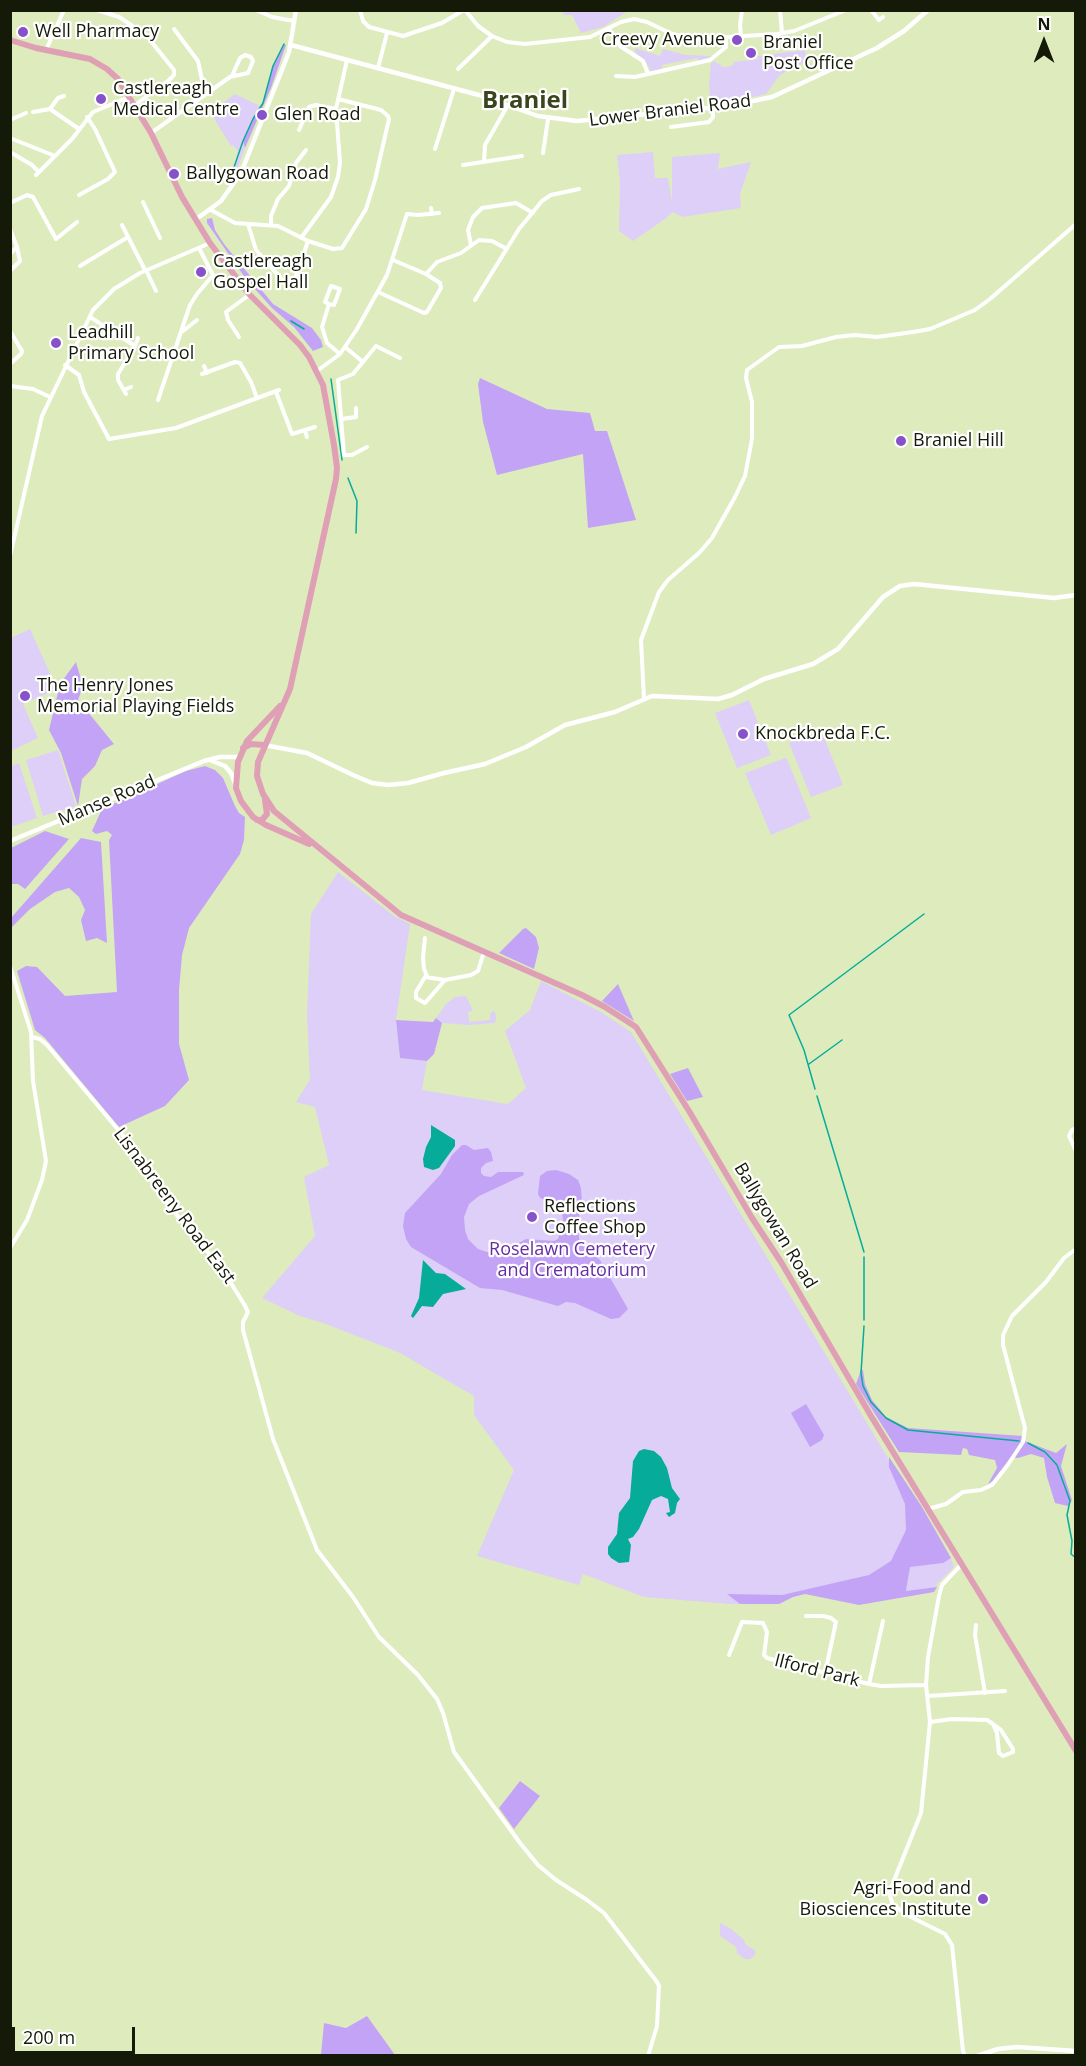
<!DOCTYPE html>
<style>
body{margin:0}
#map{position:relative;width:1086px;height:2066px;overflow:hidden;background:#deecbd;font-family:"Open Sans",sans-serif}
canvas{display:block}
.frame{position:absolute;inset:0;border:12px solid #151908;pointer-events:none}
.north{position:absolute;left:1014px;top:12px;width:60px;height:60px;-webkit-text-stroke:4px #fff;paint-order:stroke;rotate:0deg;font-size:16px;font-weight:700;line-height:24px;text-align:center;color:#151908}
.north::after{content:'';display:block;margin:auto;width:21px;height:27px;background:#151908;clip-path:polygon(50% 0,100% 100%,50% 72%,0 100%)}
.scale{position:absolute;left:12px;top:2027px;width:123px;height:27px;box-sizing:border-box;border:3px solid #151908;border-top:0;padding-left:8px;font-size:18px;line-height:21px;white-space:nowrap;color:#151908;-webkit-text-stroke:4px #fff;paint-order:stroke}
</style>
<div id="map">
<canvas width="1086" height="2066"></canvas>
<div class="frame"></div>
<div class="north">N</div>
<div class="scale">200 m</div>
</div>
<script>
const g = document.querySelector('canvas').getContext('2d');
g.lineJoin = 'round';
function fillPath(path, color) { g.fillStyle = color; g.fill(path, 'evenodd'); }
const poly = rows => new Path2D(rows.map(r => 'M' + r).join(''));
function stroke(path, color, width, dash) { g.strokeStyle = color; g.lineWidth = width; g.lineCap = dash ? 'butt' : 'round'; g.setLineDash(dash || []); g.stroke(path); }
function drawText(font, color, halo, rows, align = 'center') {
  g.font = font + ' "Open Sans",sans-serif'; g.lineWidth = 4.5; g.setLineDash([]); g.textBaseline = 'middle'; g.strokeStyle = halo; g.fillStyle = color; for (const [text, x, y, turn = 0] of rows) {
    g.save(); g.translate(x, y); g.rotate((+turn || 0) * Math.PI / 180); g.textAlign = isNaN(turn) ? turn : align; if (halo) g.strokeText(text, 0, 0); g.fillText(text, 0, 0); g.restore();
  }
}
const green = poly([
 [562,11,628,11,603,27,581,33,572,15,564,15],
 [635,48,660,56,663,49,686,55,713,56,699,61,697,58,662,65,662,69,651,71,645,60,635,52],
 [805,50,806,61,780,75,766,94,735,101,711,104,709,86,711,63,714,61,723,67,732,66,734,62,758,59,758,56],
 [235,94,260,106,243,141,245,148,236,172,230,182,238,151,233,145,231,146,210,112],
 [653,152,655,178,668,178,672,202,672,157,720,153,718,169,751,162,740,194,741,208,682,217,673,212,665,219,633,241,619,231,620,182,617,155],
 [30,629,57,689,23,704,38,738,11,751,11,638],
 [749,700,771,755,737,768,715,713],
 [821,730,843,785,811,797,789,743],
 [58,750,76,806,43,816,26,760],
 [785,758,787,759,811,818,771,835,745,773],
 [19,763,37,818,11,827,11,766],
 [338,872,394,916,410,924,396,1020,400,1058,427,1061,422,1090,508,1104,526,1088,505,1031,530,1010,541,981,601,1012,631,1032,949,1559,951,1558,954,1567,937,1584,937,1587,906,1592,910,1566,943,1563,911,1565,793,1597,779,1604,730,1604,644,1597,583,1574,579,1585,477,1556,514,1470,474,1415,474,1396,400,1353,326,1324,300,1316,262,1298,315,1236,304,1177,329,1165,315,1107,296,1102,310,1080,307,1015,311,914],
 [466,996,473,1011,468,1012,469,1022,490,1020,490,1014,493,1011,495,1012,496,1019,495,1023,469,1025,442,1023,436,1018,446,1004,455,997],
 [720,1923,730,1928,744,1940,746,1945,755,1950,755,1955,750,1959,745,1959,737,1953,736,1947,720,1936]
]);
const forest = poly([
 [284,44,286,45,271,88,245,148,243,141,253,119,263,103,273,66],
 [212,218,215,230,224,244,273,304,312,328,321,340,323,347,313,351,294,327,272,308,246,279,207,223,207,219],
 [480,378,547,409,590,413,595,431,607,431,636,520,588,528,583,454,497,475,483,422,478,384],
 [76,662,83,686,78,700,114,744,102,750,95,766,82,779,78,806,61,753,49,730,60,684],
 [205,766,215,770,223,778,235,806,239,813,245,817,244,840,240,854,189,928,182,955,179,990,179,1044,189,1080,165,1106,119,1127,45,1038,35,1030,17,971,26,966,37,967,65,996,117,992,109,840,112,835,107,831,96,834,92,831,102,809,186,771],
 [45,831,69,839,25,889,18,884,11,884,11,848],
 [81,838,101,842,107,943,97,938,86,941,81,920,85,910,79,897,69,888,55,892,30,909,11,928,11,918],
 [526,928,536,937,539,948,534,969,499,953,523,929],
 [618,984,634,1021,602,1001],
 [436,1018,442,1023,434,1054,427,1061,400,1058,396,1020,433,1022],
 [688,1068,703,1097,687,1101,670,1074],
 [462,1145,466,1145,474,1150,488,1148,491,1152,493,1161,486,1163,481,1168,481,1173,484,1176,491,1177,498,1172,523,1172,524,1175,479,1196,469,1204,464,1217,465,1230,468,1239,478,1249,487,1252,502,1252,526,1239,554,1241,558,1239,563,1221,562,1212,557,1205,540,1198,538,1194,540,1176,547,1171,556,1170,569,1174,578,1180,581,1188,582,1203,578,1221,579,1239,600,1260,628,1309,619,1318,611,1319,575,1303,566,1302,558,1306,502,1290,480,1288,411,1247,406,1239,403,1226,405,1213,441,1174,452,1155],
 [861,1370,863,1370,865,1384,872,1400,886,1417,908,1428,1023,1436,1022,1440,1056,1453,1067,1444,1061,1466,1072,1500,1068,1506,1055,1503,1047,1477,1044,1458,1031,1454,1018,1458,1011,1457,993,1481,988,1484,997,1468,995,1460,969,1455,967,1449,963,1448,961,1455,899,1452,856,1384],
 [806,1404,824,1435,822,1440,810,1447,791,1413],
 [889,1457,922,1507,951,1558,943,1563,910,1567,906,1591,937,1587,934,1592,859,1605,805,1594,793,1597,779,1604,740,1604,727,1594,782,1595,869,1575,891,1561,906,1530,905,1504,889,1467],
 [520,1781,540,1796,514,1829,499,1808],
 [367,2016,395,2055,321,2055,324,2023,346,2028]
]);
const water = poly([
 [431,1125,455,1140,455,1146,439,1168,433,1170,424,1167,423,1159,426,1147,431,1137],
 [423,1260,436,1273,445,1274,466,1289,443,1294,433,1307,422,1306,413,1318,411,1316,419,1298],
 [644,1449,654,1451,661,1457,667,1468,672,1488,680,1499,677,1503,675,1513,669,1517,666,1513,670,1512,668,1499,661,1496,652,1500,639,1529,633,1537,628,1539,631,1545,629,1562,619,1563,611,1558,608,1554,608,1547,617,1534,619,1513,630,1498,633,1461,639,1451]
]);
const stream = poly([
 [231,176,243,141,253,119,263,103,273,66,284,44],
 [291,321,304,329],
 [331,379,342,460],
 [348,478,357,501,356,533],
 [809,1064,842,1040],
 [815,1089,804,1050,789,1015,924,914],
 [817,1096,864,1252],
 [864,1257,864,1320],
 [864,1326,861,1373,863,1386,871,1402,886,1418,908,1430,1019,1441],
 [1028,1443,1045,1452,1057,1465,1070,1501,1067,1515,1072,1541,1071,1554,1076,1558]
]);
const minor = poly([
 [97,10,119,17,146,35,174,70,174,75,169,80,135,105],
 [256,10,272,17,294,21],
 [360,10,363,21,369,27,403,36,442,23,464,10],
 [465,10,478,26,492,36,507,42,525,44,590,37,621,22,634,19,647,22,672,34,695,39,777,34,794,31,846,10],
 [780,10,782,33],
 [871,10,879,20,883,17],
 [174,29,198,61,202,80,210,90],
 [609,29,620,46,643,61,648,74],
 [741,37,740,25,742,10],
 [46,50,64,10],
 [378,68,387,33],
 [458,69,492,36],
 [616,76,635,77,710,60,726,47,726,38],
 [50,109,58,98,64,96],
 [33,112,50,109,79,129],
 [10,120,26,113],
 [671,127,709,122,713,117,713,108],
 [299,130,309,107,316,105,336,109],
 [151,133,230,77,248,73,253,61,251,57,245,55,240,58,232,76],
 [10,138,55,156],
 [435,149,454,89],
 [10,152,32,165,38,171],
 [543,153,548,119],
 [484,162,485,145,508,105],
 [463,165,522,156],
 [36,175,72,139,93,112,129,97],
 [79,195,108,179,115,172,95,129,87,117],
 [143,202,160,238],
 [10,203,27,195,33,197,56,239,77,222],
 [431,208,432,214],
 [211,210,235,223,278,226,308,241,333,249,342,248,366,209,375,180,389,119,388,116,381,110,338,99],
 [248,224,256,250,284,282,290,283,295,279,308,241],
 [271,224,271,216,278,199,289,186,296,163,306,150],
 [122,225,145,270],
 [10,229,17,247,10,254],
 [301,238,331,197,338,177,340,163,336,109,347,60],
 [471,245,468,230,473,217,482,208,516,203,533,213],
 [80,266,128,237],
 [146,270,156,291],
 [10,271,20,261,17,247],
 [426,274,437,262,461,253,479,240,492,241,507,249],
 [378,292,424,313,427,312,441,288,440,283,426,274,393,260],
 [475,300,519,229,542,201,551,195,579,189],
 [329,304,325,302,331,286,340,289,334,305,329,304,322,327,327,343,340,354],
 [90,317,135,346,118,374,118,380,126,394],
 [10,331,22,351,21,354,10,364],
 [183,331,197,320],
 [239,337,228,320,226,312,249,295],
 [135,346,138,338],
 [345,347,363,362],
 [65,365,79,375,84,392,109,439,176,428,279,390],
 [204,366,207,373],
 [317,371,340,354,357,329,387,275,407,214,418,215,439,213],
 [202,374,235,362,240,363,251,382,257,398],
 [10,386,33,389,50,397],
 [124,390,131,387],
 [276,392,292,434,315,427],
 [158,400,190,305,197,294,213,275,199,248],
 [341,419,356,417,356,408],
 [305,431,307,437],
 [367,447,352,455,344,455,338,380,353,374,376,346,400,358],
 [10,556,42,416,93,310,114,289,140,273,210,243],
 [644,699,641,640,659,592,668,580,699,553,712,538,735,497,745,476,752,439,752,402,746,378,747,370,779,347,802,346,836,337,855,335,877,337,913,332,930,329,975,310,990,299,1076,224],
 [425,938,423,957,424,969,427,976],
 [10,966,31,1032,33,1081,46,1161,42,1180,27,1220,10,1248],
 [445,980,425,977,416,992,416,998,425,1003,445,980,471,975,478,971,484,952],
 [32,1037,40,1039,47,1045,131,1145,159,1194,222,1269,244,1304,248,1312,243,1322,243,1330,273,1439,317,1550,353,1597,379,1637,418,1675,437,1699,443,1713,454,1752,520,1843,538,1865,556,1880,587,1900,604,1913,657,1982,659,1986,657,2026,648,2056],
 [1076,1128,1072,1130,1069,1136,1076,1151],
 [928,1509,946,1504,963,1492,981,1490,992,1485,1007,1466,1023,1442,1025,1428,1003,1345,1003,1335,1012,1316,1046,1282,1064,1258,1076,1249],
 [961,1565,942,1585,939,1596,928,1657,926,1685,930,1722,921,1813,889,1893,893,1905,911,1917,945,1934,952,1945,963,2051,965,2056],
 [806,1616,823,1616,831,1618,836,1622,825,1673],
 [976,1625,975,1635,985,1693],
 [729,1655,742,1622,763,1623,767,1632,764,1655,767,1658,869,1684,881,1686,926,1685],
 [869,1684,883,1621],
 [928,1696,1005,1691],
 [930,1722,952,1719,987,1720,993,1724,1001,1730,1013,1749,1013,1752,1003,1756,999,1753,997,1733,993,1724]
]);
const tertiary = poly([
 [291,45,479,95,538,116,577,121,729,106,772,97,877,48,904,31,928,10],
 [195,220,221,201,241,173,289,52,296,10],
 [264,745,307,753,353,775,372,783,388,785,408,783,444,773,485,764,526,747,565,725,615,712,652,696,718,699,732,695,764,679,813,664,838,649,883,597,900,586,914,584,1054,598,1076,595],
 [212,761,225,766,231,773,236,786],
 [10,841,204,761,220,757,239,757],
 [977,2056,998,2049,1017,2047,1076,2051]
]);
const primary = poly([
 [10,40,36,48,90,59,107,69,118,79,151,133,182,197,210,243,249,294,300,345,309,357,323,385,334,445,337,468,336,479,290,689,258,762,257,776,263,794,274,811,401,915,582,995,605,1007,636,1027,689,1111,752,1218,781,1262,871,1416,1076,1751],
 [280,706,247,741,238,762,236,788,241,801,253,817,266,825,309,844],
 [243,748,251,744,264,745],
 [257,820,262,820,267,814,265,800]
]);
const markers = [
 [23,32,6,"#8651c9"],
 [737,40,6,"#8651c9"],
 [751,53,6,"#8651c9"],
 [101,99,6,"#8651c9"],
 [262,115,6,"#8651c9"],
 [174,174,6,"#8651c9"],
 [201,272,6,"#8651c9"],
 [56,343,6,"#8651c9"],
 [901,441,6,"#8651c9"],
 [25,696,6,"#8651c9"],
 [743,734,6,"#8651c9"],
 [532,1217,6,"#8651c9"],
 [983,1899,6,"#8651c9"]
];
const poiNames = [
 ["Well Pharmacy",35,32],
 ["Creevy Avenue",725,40,"right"],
 ["Braniel",763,43],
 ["Post Office",763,64],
 ["Castlereagh",113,89],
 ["Medical Centre",113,110],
 ["Glen Road",274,115],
 ["Ballygowan Road",186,174],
 ["Castlereagh",213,262],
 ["Gospel Hall",213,283],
 ["Leadhill",68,333],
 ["Primary School",68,354],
 ["Braniel Hill",913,441],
 ["The Henry Jones",37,686],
 ["Memorial Playing Fields",37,707],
 ["Knockbreda F.C.",755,734],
 ["Reflections",544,1207],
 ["Coffee Shop",544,1228],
 ["Agri-Food and",971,1889,"right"],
 ["Biosciences Institute",971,1910,"right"]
];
const streetNames = [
 ["Lower Braniel Road",670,111,-7],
 ["Manse Road",107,801,-23],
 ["Lisnabreeny Road East",174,1206,53],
 ["Ballygowan Road",775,1226,59],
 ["Ilford Park",817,1671,14]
];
const parkNames = [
 ["Roselawn Cemetery",572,1250],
 ["and Crematorium",572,1271]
];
const districtNames = [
 ["Braniel",525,101]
];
fillPath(green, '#ddcff8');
fillPath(forest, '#c3a3f6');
fillPath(water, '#06ac99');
stroke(stream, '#06ac99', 1.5);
stroke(minor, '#fff', 4);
stroke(tertiary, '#fff', 4.5);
stroke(primary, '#dfa0b5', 6);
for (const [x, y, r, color] of markers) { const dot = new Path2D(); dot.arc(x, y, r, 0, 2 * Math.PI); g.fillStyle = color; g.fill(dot); stroke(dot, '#fff', 2); }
drawText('18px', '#151908', '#fff', poiNames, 'left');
drawText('18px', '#151908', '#fff', streetNames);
drawText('18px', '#652ca3', '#fff', parkNames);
drawText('bold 24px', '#3b451d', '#fff', districtNames);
</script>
